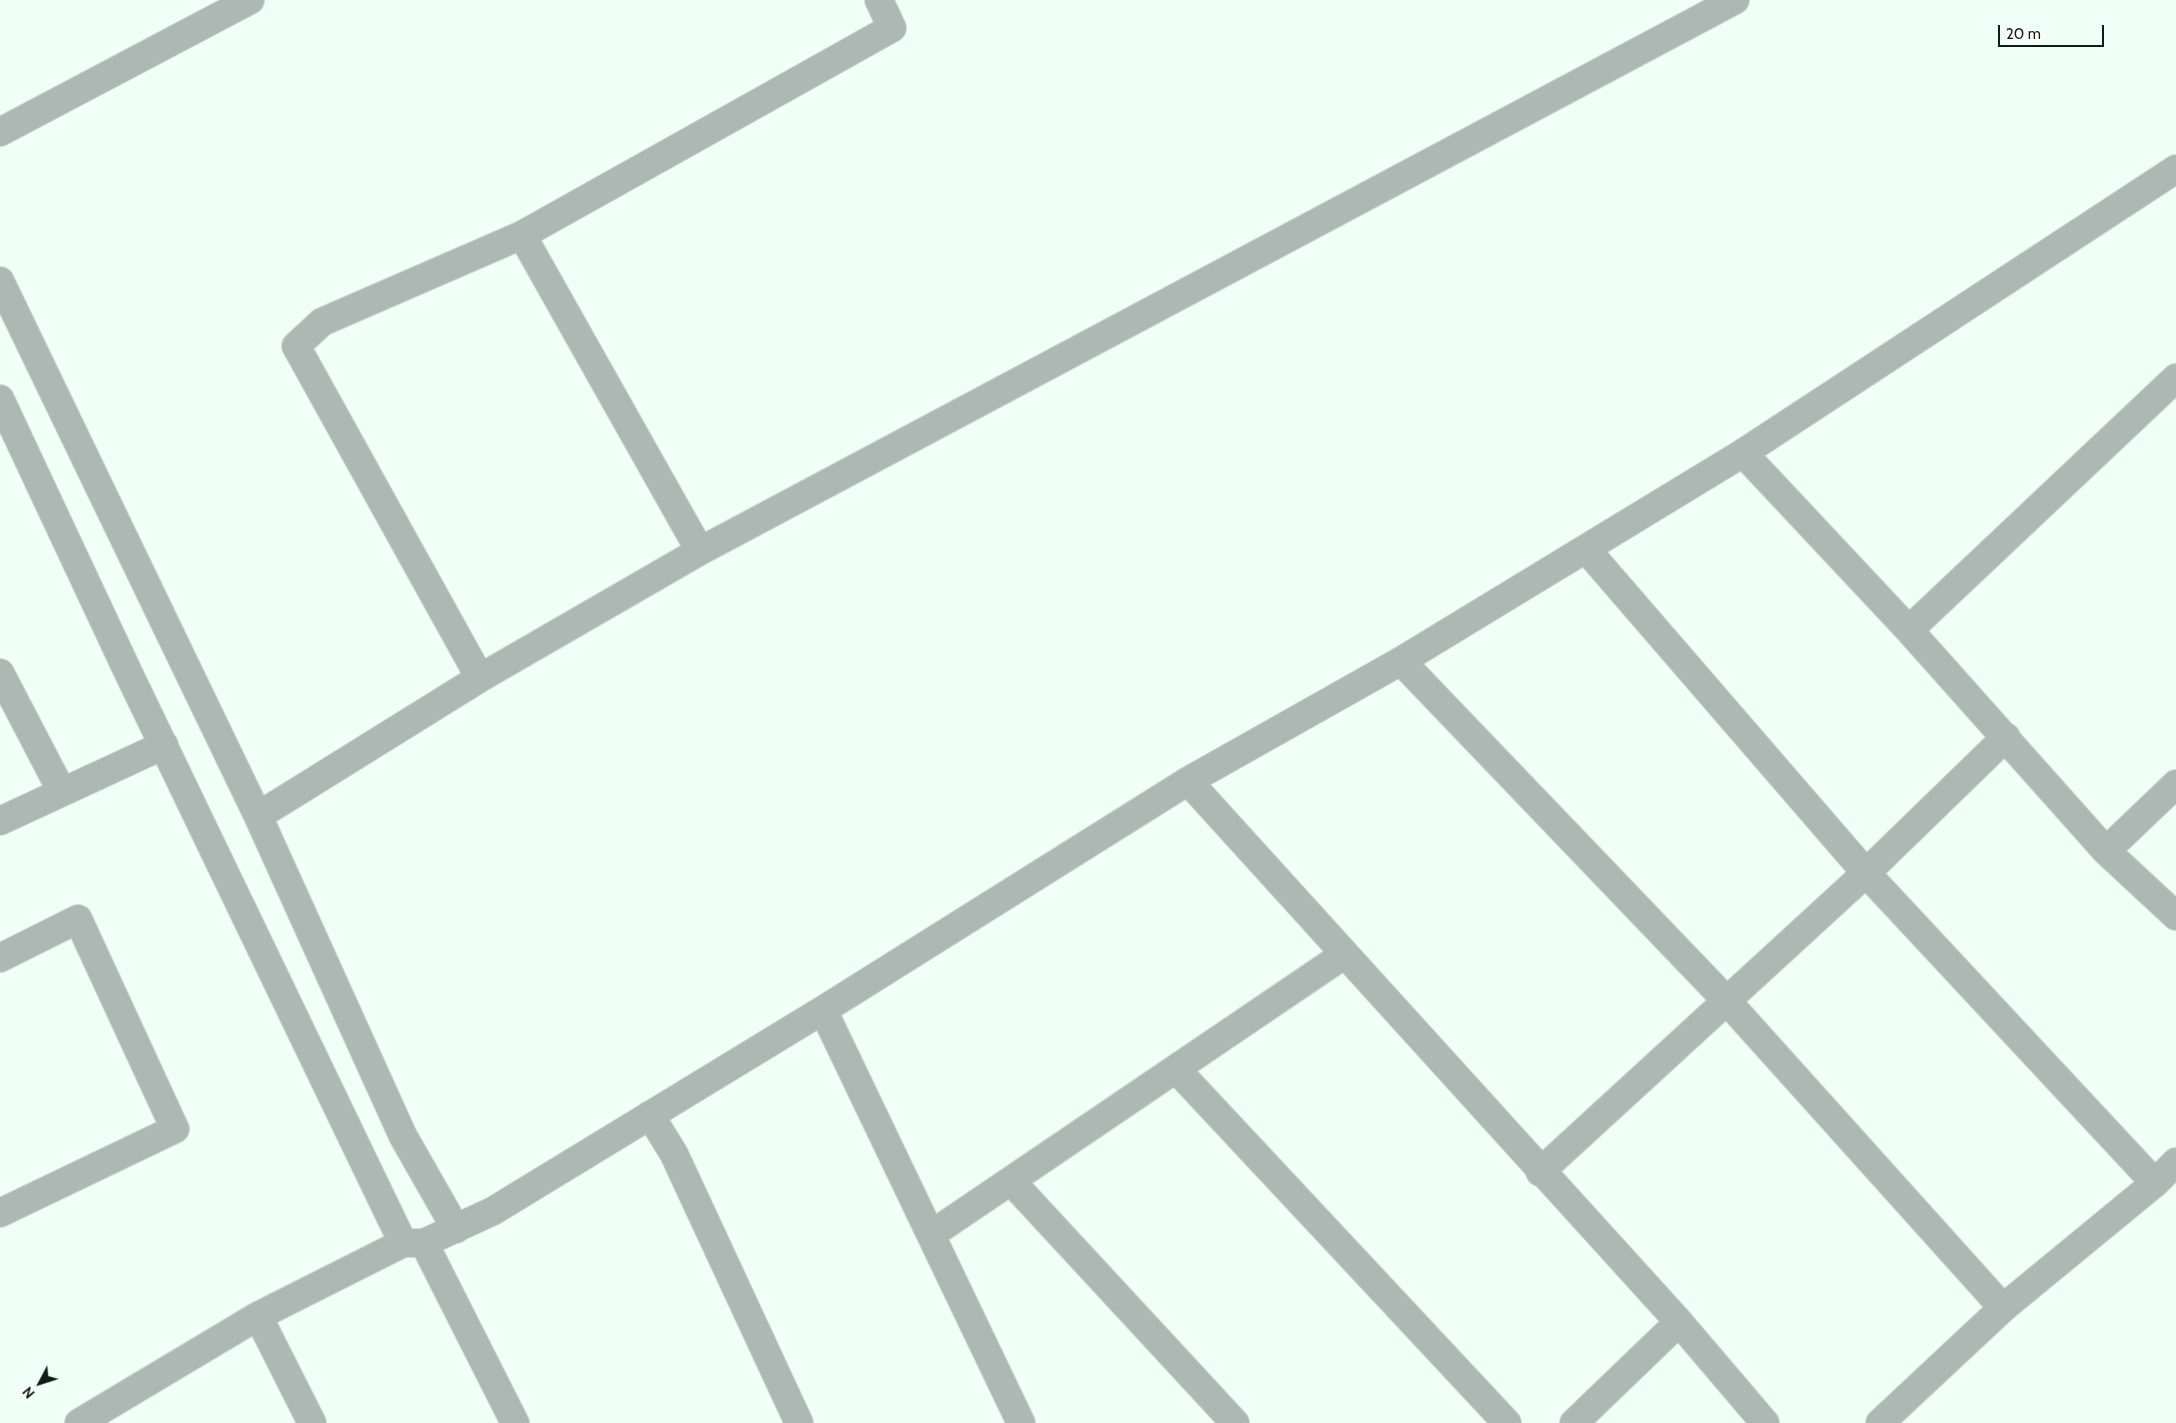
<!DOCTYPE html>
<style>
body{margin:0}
#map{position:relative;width:2176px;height:1423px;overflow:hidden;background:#f1fff9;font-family:Cabin,sans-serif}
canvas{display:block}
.north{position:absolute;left:15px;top:1358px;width:50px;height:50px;-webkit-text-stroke:4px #fff;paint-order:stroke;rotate:230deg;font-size:14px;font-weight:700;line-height:20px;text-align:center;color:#121a17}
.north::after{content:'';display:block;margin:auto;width:18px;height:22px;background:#121a17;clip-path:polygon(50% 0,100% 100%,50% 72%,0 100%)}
.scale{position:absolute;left:1998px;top:25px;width:106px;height:22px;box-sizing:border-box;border:2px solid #121a17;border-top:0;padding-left:6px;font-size:15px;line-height:18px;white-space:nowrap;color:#121a17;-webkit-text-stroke:4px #fff;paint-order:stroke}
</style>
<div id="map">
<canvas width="2176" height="1423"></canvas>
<div class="north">N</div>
<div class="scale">20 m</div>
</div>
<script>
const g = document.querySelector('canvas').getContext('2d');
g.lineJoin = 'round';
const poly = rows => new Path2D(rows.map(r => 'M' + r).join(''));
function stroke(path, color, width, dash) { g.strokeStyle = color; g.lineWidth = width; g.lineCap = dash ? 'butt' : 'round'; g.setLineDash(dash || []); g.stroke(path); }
const minor = poly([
 [0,132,250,0],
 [522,235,700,551],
 [0,281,258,816,403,1136,456,1229],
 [0,399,128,672,403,1243],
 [1743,453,1909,630,2106,851,2176,916],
 [1586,549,1866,873,2155,1183],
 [1909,630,2176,378],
 [1401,661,1726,1000,2003,1308],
 [0,673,62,792],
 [480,678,296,346,322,322,522,235,892,28,879,0],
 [1188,781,1679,1322,1765,1423],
 [258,816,480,678,700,551,1735,0],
 [0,821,164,745],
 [2106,851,2176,784],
 [0,958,78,919,175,1129,0,1213],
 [823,1010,1021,1423],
 [1176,1069,1507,1423],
 [650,1115,674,1154,799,1423],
 [1540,1172,1866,873,2006,737],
 [1011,1181,1235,1423],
 [932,1234,1345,954],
 [424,1243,515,1423],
 [258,1316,312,1423],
 [79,1423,258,1316,403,1243,424,1243,493,1211,823,1010,1188,781,1401,661,1743,453,2176,169],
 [1574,1423,1679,1322],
 [1880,1423,2003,1308,2155,1183,2176,1162]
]);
stroke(minor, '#cddad5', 30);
stroke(minor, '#adb8b4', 28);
</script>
